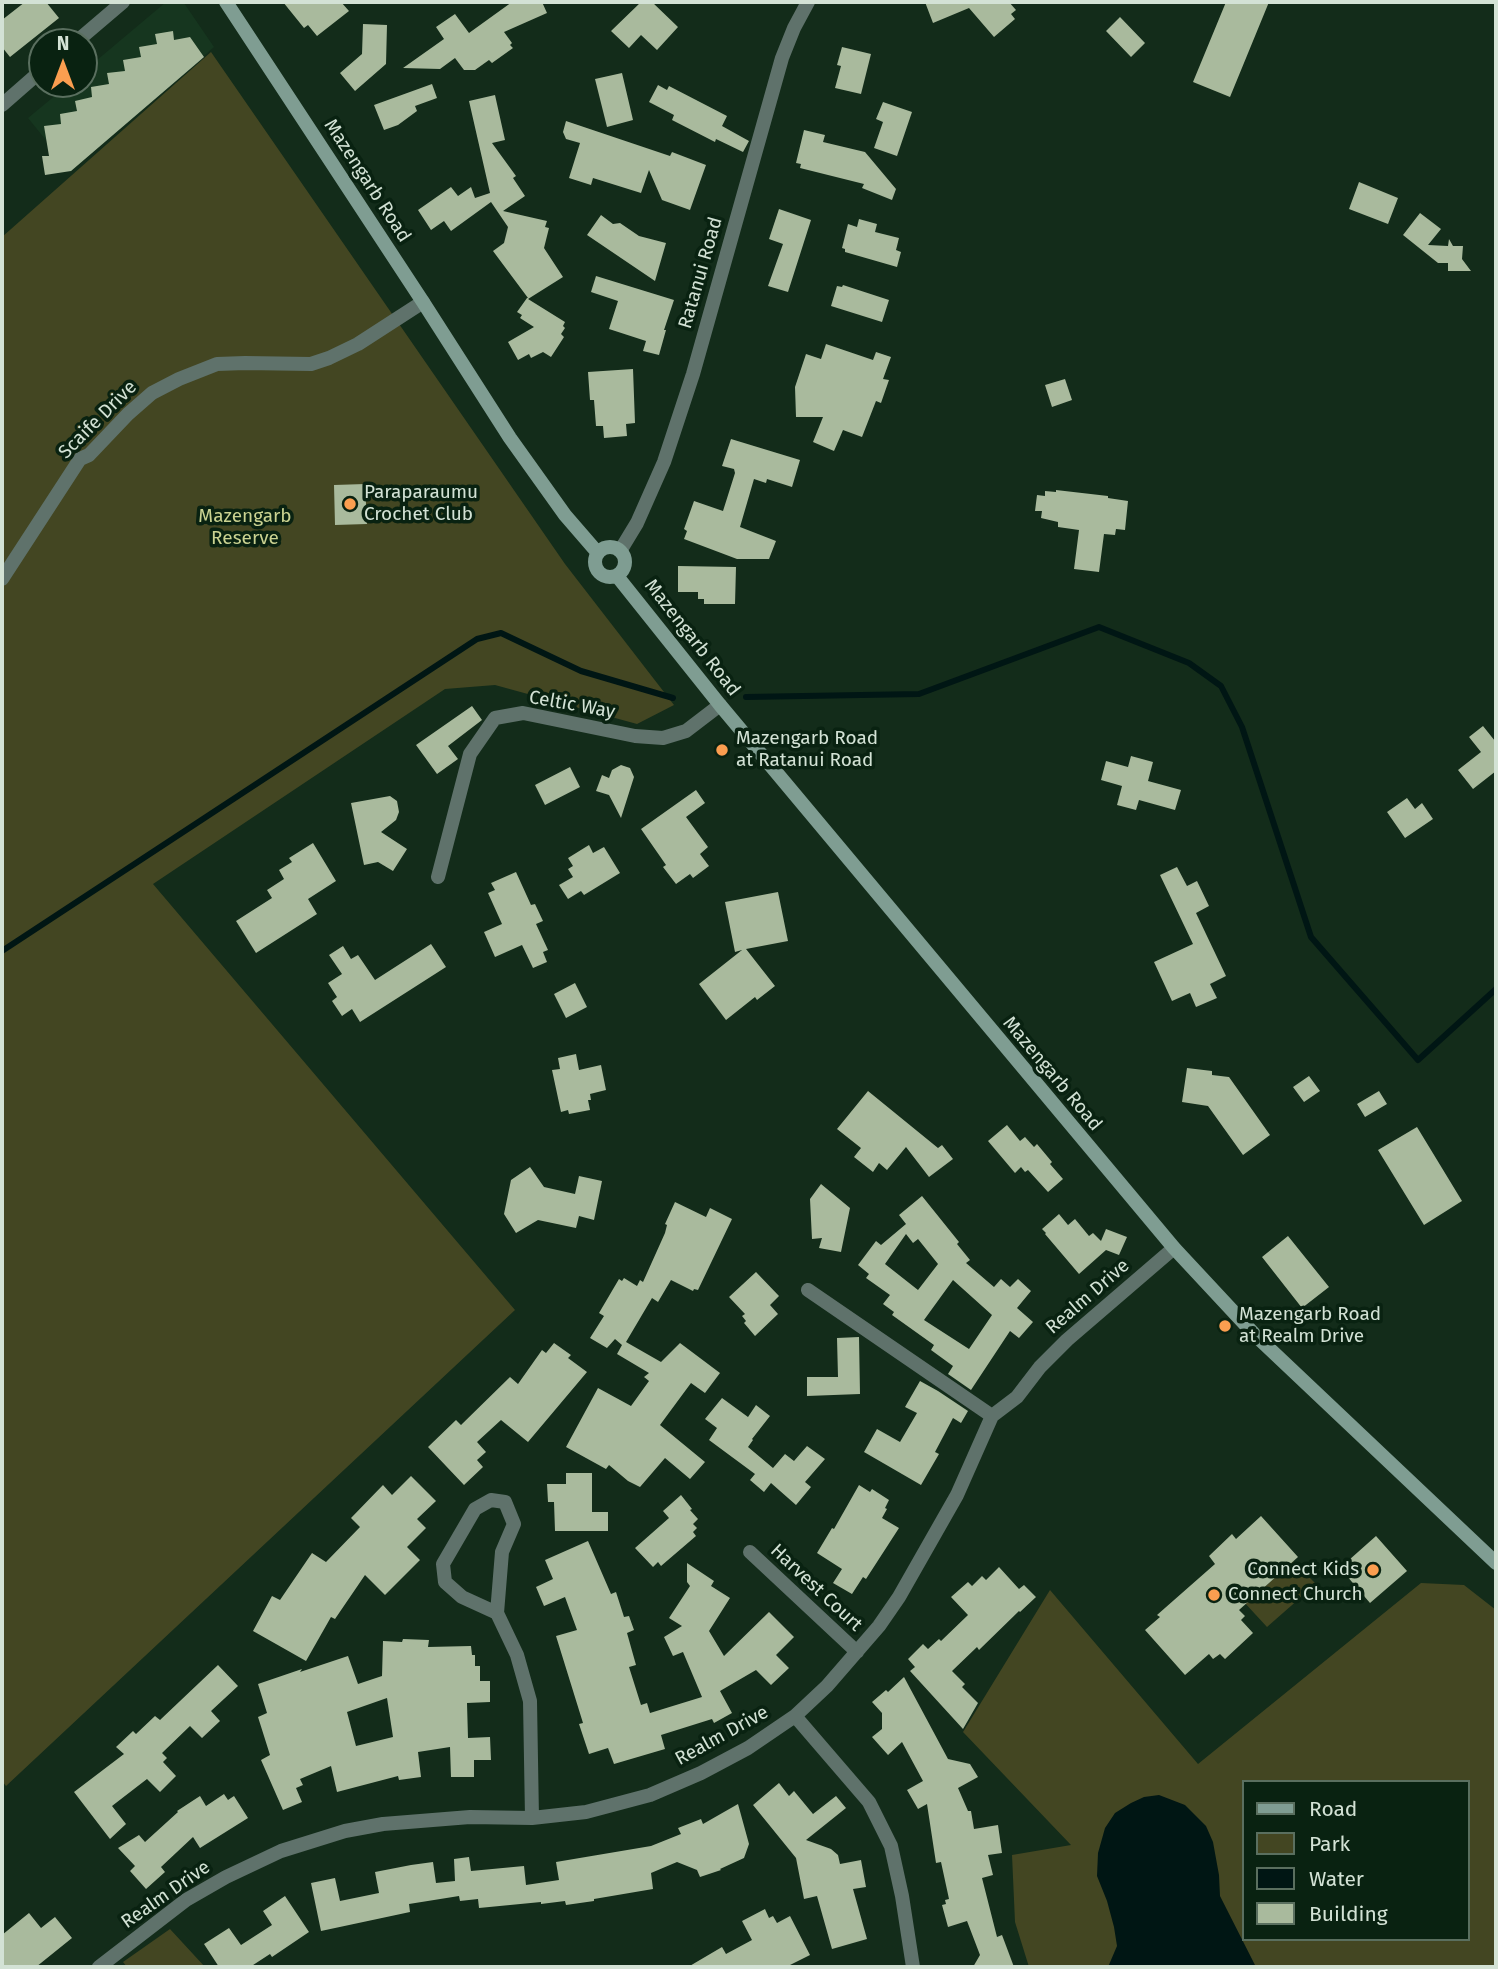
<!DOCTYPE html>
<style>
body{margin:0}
#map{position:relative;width:1498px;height:1969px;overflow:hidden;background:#132c1a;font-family:"Fira Sans",sans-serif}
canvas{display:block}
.frame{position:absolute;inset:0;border:4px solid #d3e2d5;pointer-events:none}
.legend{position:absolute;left:1242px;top:1780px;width:228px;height:161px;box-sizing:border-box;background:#092211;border:2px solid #5a6f5f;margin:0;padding:9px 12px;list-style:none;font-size:21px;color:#d3e2d5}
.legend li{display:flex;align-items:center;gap:14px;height:35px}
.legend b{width:35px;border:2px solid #5a6f5f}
.north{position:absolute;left:28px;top:28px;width:70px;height:70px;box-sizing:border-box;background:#092211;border:2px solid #5a6f5f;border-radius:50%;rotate:0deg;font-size:19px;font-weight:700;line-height:28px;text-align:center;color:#d3e2d5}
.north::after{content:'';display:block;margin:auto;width:24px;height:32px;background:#fb9e50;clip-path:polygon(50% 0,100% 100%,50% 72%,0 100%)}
</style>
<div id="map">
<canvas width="1498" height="1969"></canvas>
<div class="frame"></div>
<ul class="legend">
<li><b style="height:9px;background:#7f9d92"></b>Road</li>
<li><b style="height:19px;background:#434622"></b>Park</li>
<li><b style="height:19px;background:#001614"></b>Water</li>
<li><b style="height:19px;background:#a9ba9d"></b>Building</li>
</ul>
<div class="north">N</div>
</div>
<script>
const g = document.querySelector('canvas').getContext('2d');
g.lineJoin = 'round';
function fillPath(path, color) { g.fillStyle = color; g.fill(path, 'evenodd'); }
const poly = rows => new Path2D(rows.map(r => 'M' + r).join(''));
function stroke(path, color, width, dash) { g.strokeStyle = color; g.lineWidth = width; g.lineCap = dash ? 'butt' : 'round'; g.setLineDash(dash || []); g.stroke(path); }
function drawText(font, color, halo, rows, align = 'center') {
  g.font = font + ' "Fira Sans",sans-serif'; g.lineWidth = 7; g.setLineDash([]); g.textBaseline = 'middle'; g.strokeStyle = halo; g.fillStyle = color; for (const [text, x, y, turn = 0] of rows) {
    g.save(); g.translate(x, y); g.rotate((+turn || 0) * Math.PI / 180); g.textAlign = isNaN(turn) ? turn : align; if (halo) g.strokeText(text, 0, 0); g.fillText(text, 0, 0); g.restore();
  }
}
const built = poly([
 [166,2,184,3,214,47,71,171,28,118,69,84,84,84,84,71]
]);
const green = poly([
 [211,52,565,564,674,705,637,724,495,685,445,689,153,884,515,1310,6,1786,2,1781,2,237],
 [1293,1561,1316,1584,1267,1627,1243,1601,1254,1597],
 [1421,1583,1464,1585,1496,1610,1496,1967,1029,1967,1015,1922,1012,1855,1071,1845,963,1732,1050,1590,1198,1764],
 [1244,1782,1468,1782,1468,1939,1244,1939],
 [170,1929,205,1967,127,1967,123,1962]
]);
const water = poly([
 [1159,1795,1185,1805,1206,1826,1213,1842,1219,1875,1220,1896,1256,1967,1108,1967,1117,1946,1114,1927,1107,1901,1097,1876,1098,1853,1105,1828,1115,1813,1131,1803,1144,1797]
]);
const stream = poly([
 [746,697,919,694,1099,627,1189,663,1221,686,1242,727,1311,937,1418,1060,1496,989],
 [2,951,477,639,501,633,581,671,673,698]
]);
const building = poly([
 [25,2,46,2,59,18,10,57,2,47,2,20],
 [283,2,341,2,349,11,317,36,308,25,304,28],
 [512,2,542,2,547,13,504,32,512,43,510,45,513,48,492,63,489,60,475,70,464,70,455,58,440,69,403,68,444,39,436,27,455,14,469,33],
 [641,2,652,2,678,27,657,50,641,35,629,48,611,31],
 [925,2,1009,2,1016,10,1011,14,1015,19,994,37,969,8,933,23],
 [1226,2,1269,2,1230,97,1193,82],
 [1120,17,1145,43,1131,57,1106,31],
 [363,24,387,25,386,64,355,91,340,73,362,54],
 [173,31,174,40,190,37,204,57,71,171,45,175,42,156,49,156,44,126,61,124,60,114,77,111,75,101,92,97,91,87,109,84,107,73,125,71,123,60,141,57,139,47,157,44,155,34],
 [842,47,871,54,861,94,835,88,841,66,837,65],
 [622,73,633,120,607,127,595,79],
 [432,84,437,98,415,106,417,111,398,125,384,130,374,105],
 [658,85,667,90,669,86,727,116,722,126,749,141,743,152,716,139,715,142,672,120,674,115,649,102],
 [495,95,505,140,492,143,516,176,513,178,525,196,503,211,547,221,545,227,549,228,544,248,563,277,528,299,565,322,563,326,565,328,561,334,564,337,551,357,543,352,531,358,529,354,518,360,508,342,534,327,520,318,522,315,517,312,527,298,528,298,493,251,504,243,508,227,491,202,451,231,444,221,431,230,418,210,451,187,458,196,471,187,475,198,490,193,469,101],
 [883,102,912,112,897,156,874,148,883,122,876,119],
 [566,121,670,156,672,152,706,165,690,210,662,200,649,170,641,193,593,178,591,185,569,178,580,143,566,139,563,132],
 [804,130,825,135,823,142,865,152,896,189,892,200,862,188,864,184,800,168,801,164,796,163],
 [1359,182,1398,198,1388,224,1349,209],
 [779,209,811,220,788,292,768,286,783,244,769,239],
 [1420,213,1441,229,1428,245,1448,246,1449,239,1453,246,1463,246,1462,259,1471,271,1448,271,1448,263,1438,263,1403,235],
 [601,215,613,224,620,223,639,236,666,243,655,281,587,235],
 [859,219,877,224,875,232,899,238,896,250,901,252,897,267,845,252,845,249,842,248,848,224,857,227],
 [596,276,674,300,664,330,666,330,659,355,643,351,646,341,609,329,618,301,591,292],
 [843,285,889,300,882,322,831,306,837,286,842,287],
 [826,344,873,360,876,352,891,357,883,379,889,380,881,403,876,401,862,437,843,430,834,451,813,442,823,417,796,417,795,387,806,354,821,359],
 [633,369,635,423,626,424,627,436,604,438,603,426,596,426,594,400,590,400,588,372],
 [1065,379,1072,400,1052,407,1045,385],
 [731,439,800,460,792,487,767,479,766,483,754,479,740,527,776,541,769,559,737,559,684,539,687,531,684,529,694,501,723,511,735,473,734,469,722,466],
 [365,484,367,524,335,525,334,485],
 [1056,490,1108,496,1108,498,1128,501,1125,530,1116,529,1115,535,1104,534,1099,572,1074,569,1079,530,1058,527,1058,522,1041,518,1042,511,1035,511,1037,495,1045,496,1045,491,1056,492],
 [678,566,736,567,735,604,704,604,704,599,698,599,698,592,678,592],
 [472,706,482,720,448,746,458,759,437,774,416,745],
 [1483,726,1495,741,1496,740,1496,771,1473,789,1458,770,1481,752,1469,737],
 [1131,756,1153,762,1148,781,1181,790,1175,810,1139,800,1136,810,1117,805,1122,786,1101,780,1106,761,1128,767],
 [621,765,630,768,634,777,621,818,609,795,596,791,602,775,609,778,612,770],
 [570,767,580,787,545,805,535,785],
 [696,790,705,803,686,817,708,847,700,854,709,866,693,878,690,874,676,884,663,867,666,865,641,829],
 [390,796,397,801,399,812,396,820,381,832,407,849,393,871,378,862,364,865,351,803],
 [1407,798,1415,809,1422,803,1433,819,1405,838,1387,812],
 [313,843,336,881,308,899,317,914,256,953,236,921,272,898,267,890,284,879,279,870,292,862,289,858],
 [589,845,593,853,604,847,620,873,584,895,581,891,568,899,559,885,573,877,568,869,573,866,568,858],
 [1177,867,1187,886,1197,881,1209,906,1196,913,1226,976,1210,984,1217,998,1196,1007,1190,993,1172,1001,1154,962,1193,944,1160,875],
 [516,872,531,905,535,904,543,921,536,924,548,950,543,952,547,962,533,968,522,945,495,957,484,932,502,924,488,893,495,890,491,883],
 [778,892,788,941,746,949,775,986,757,1000,755,997,726,1020,699,984,742,950,735,952,725,902],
 [431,944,446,967,360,1022,352,1009,342,1016,332,1001,337,997,328,983,342,974,329,955,343,946,351,959,358,955,375,980],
 [575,983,587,1007,566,1018,554,994],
 [576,1054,579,1070,601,1065,606,1090,590,1094,591,1100,588,1100,590,1110,569,1114,568,1110,561,1112,552,1070,560,1069,558,1058],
 [1187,1068,1212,1071,1212,1075,1229,1077,1270,1135,1243,1155,1208,1106,1182,1102],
 [1309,1076,1320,1091,1304,1102,1293,1087],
 [868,1091,938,1148,942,1145,953,1159,929,1177,906,1147,887,1170,879,1163,873,1172,854,1157,861,1148,837,1129],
 [1379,1091,1387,1104,1365,1117,1357,1104],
 [1007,1125,1020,1141,1025,1137,1034,1147,1037,1144,1052,1162,1050,1164,1063,1179,1048,1192,1028,1170,1025,1172,1021,1167,1015,1173,988,1141],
 [1417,1127,1462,1201,1424,1225,1378,1150],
 [530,1167,544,1187,575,1194,579,1176,602,1181,594,1220,579,1216,576,1228,538,1220,516,1233,504,1214,511,1180],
 [821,1184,850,1208,841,1252,819,1248,822,1238,812,1239,810,1199],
 [922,1196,959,1242,957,1244,970,1260,966,1263,994,1287,1001,1279,1010,1287,1018,1279,1031,1291,1017,1308,1033,1322,1019,1338,1010,1331,971,1390,948,1374,953,1366,931,1350,934,1345,892,1315,894,1312,883,1304,890,1295,866,1278,869,1274,858,1265,876,1241,881,1245,906,1224,899,1215],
 [906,1234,913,1243,918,1239,938,1264,918,1290,885,1264],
 [953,1280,992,1315,969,1349,924,1320],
 [675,1202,706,1217,710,1208,732,1219,698,1290,694,1289,693,1291,671,1280,658,1302,652,1298,626,1342,661,1362,680,1343,720,1373,705,1393,691,1383,660,1425,705,1462,690,1479,665,1458,640,1487,628,1481,609,1465,606,1469,566,1447,598,1388,631,1406,649,1381,644,1377,649,1373,617,1354,622,1345,615,1339,607,1348,590,1338,604,1316,599,1313,619,1279,622,1281,624,1278,637,1286,640,1280,643,1282,665,1233,667,1225,665,1224],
 [1059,1214,1068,1225,1075,1219,1089,1236,1093,1233,1101,1241,1106,1229,1127,1237,1119,1255,1106,1250,1079,1274,1045,1234,1046,1233,1042,1229],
 [1288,1236,1329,1287,1302,1308,1262,1257],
 [756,1272,779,1296,770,1305,778,1314,755,1336,744,1323,746,1321,742,1316,745,1314,729,1297],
 [859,1337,860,1394,807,1396,807,1377,838,1377,837,1338],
 [554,1343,571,1355,568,1358,587,1372,528,1442,501,1420,477,1442,486,1452,477,1460,483,1467,464,1485,428,1447,456,1420,461,1425,510,1377,518,1384,542,1350,546,1353],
 [920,1381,938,1391,968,1411,961,1423,953,1418,935,1452,939,1454,921,1485,864,1452,877,1429,900,1442,917,1413,905,1407],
 [722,1398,748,1417,756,1405,770,1416,752,1439,753,1440,748,1447,773,1468,785,1454,794,1461,807,1446,825,1459,805,1482,811,1487,796,1505,771,1483,764,1492,750,1480,755,1474,709,1440,717,1428,705,1419],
 [566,1473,592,1473,592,1512,608,1512,608,1531,555,1531,554,1502,548,1502,547,1484,566,1484],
 [411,1476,436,1501,417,1519,426,1528,407,1547,420,1560,385,1595,365,1575,335,1619,331,1617,306,1661,253,1631,272,1596,280,1600,312,1553,326,1562,360,1527,351,1518,383,1485,392,1495],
 [859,1485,870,1492,872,1489,889,1500,885,1508,887,1509,882,1518,899,1528,866,1579,863,1577,852,1594,833,1583,842,1569,817,1553,832,1528,834,1529],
 [681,1495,692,1509,690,1510,698,1519,693,1524,697,1528,693,1532,696,1536,661,1566,658,1562,653,1567,635,1548,669,1518,663,1511],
 [1261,1516,1298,1557,1239,1610,1245,1616,1241,1620,1253,1633,1225,1659,1220,1654,1213,1659,1209,1654,1185,1675,1145,1630,1160,1617,1157,1615,1215,1564,1209,1556,1232,1534,1236,1539],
 [1376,1536,1407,1571,1370,1603,1340,1568],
 [588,1541,611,1594,616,1592,624,1617,629,1616,634,1630,627,1633,636,1665,629,1667,641,1705,647,1703,650,1713,702,1697,683,1652,673,1656,664,1637,682,1626,669,1618,690,1586,687,1582,687,1563,714,1581,711,1586,730,1598,709,1631,724,1656,769,1612,794,1637,776,1655,789,1668,771,1685,756,1670,720,1691,732,1713,714,1723,712,1719,661,1735,665,1749,614,1764,608,1748,589,1754,579,1724,583,1723,556,1636,577,1630,565,1597,544,1606,536,1587,553,1579,545,1560],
 [999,1567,1019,1589,1024,1585,1036,1597,1020,1612,1019,1611,979,1650,977,1647,952,1671,965,1684,962,1687,978,1703,963,1729,910,1671,915,1667,908,1659,923,1644,928,1649,939,1639,941,1641,968,1615,951,1597,968,1582,972,1586,982,1576,986,1580],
 [403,1639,429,1640,428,1647,471,1646,472,1655,475,1655,475,1666,480,1666,480,1681,490,1681,490,1702,467,1703,468,1738,490,1737,491,1760,474,1760,474,1777,451,1777,450,1747,418,1752,421,1777,399,1780,398,1776,337,1792,331,1766,300,1779,303,1785,296,1788,302,1802,283,1810,261,1760,270,1755,258,1717,267,1713,258,1684,302,1669,300,1672,348,1656,358,1684,382,1676,383,1641,402,1642],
 [387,1698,393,1737,356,1746,347,1712],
 [218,1665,238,1686,211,1711,220,1721,202,1738,190,1726,162,1753,167,1758,163,1762,176,1776,160,1792,147,1779,112,1806,126,1824,110,1839,74,1792,124,1754,116,1747,133,1731,136,1734,155,1716,160,1720],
 [904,1677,948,1759,970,1764,978,1777,958,1788,968,1811,971,1811,974,1829,998,1825,1002,1853,988,1855,993,1875,982,1878,997,1937,1002,1935,1014,1967,973,1967,980,1955,967,1921,948,1927,942,1905,946,1904,945,1900,949,1899,941,1862,936,1863,927,1804,918,1809,907,1790,923,1781,902,1742,888,1755,872,1737,882,1729,882,1713,872,1702,886,1690,888,1692],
 [779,1783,789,1796,794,1791,813,1814,836,1796,846,1808,806,1840,831,1849,838,1855,840,1864,861,1860,866,1887,853,1889,867,1939,832,1949,817,1896,804,1899,796,1858,753,1805],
 [224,1794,228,1800,234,1796,248,1818,200,1848,193,1837,161,1867,165,1872,146,1889,130,1871,135,1866,118,1848,139,1835,145,1842,178,1812,177,1811,200,1796,206,1806],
 [738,1804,749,1844,744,1858,720,1869,721,1870,700,1877,697,1870,677,1862,651,1873,653,1889,594,1899,594,1901,566,1905,565,1901,541,1904,541,1902,479,1908,478,1899,460,1901,459,1896,409,1904,410,1912,321,1931,311,1883,335,1878,340,1901,379,1893,375,1872,411,1865,433,1862,436,1883,455,1881,454,1859,469,1857,471,1871,524,1866,526,1885,559,1880,556,1862,651,1846,681,1834,678,1828,701,1819,703,1824],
 [285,1896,309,1932,272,1957,270,1954,250,1967,219,1967,204,1944,229,1928,241,1945,272,1925,263,1911],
 [765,1909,769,1918,773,1916,777,1923,790,1916,810,1955,786,1967,688,1967,722,1947,726,1954,752,1940,742,1921],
 [29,1913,41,1928,55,1917,72,1938,36,1967,2,1967,2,1935]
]);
const minor = poly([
 [76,42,123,2],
 [2,105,42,70],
 [2,579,80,459,89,455,128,414,152,393,179,379,217,364,245,363,311,364,329,358,358,344,423,302],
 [438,877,470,754,495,718,523,713,635,736,663,738,686,731,720,705],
 [808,1290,992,1416],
 [750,1552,857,1652],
 [497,1613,502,1552,514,1524,505,1502,491,1500,475,1509,443,1564,445,1582,462,1597,497,1613,517,1655,530,1701,532,1818],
 [795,1716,869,1802,891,1846,902,1896,913,1967],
 [99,1967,186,1900,226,1877,281,1851,345,1831,383,1824,470,1817,532,1818,586,1812,650,1795,701,1773,748,1748,795,1716,827,1686,879,1626,899,1597,957,1495,992,1416,1017,1397,1040,1367,1067,1340,1174,1248]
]);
const tertiary = poly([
 [620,551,637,523,664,462,693,374,782,58,794,28,808,2]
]);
const secondary = poly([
 [226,2,423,302,510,438,565,515,597,552],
 '595 562a15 15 0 1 1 30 0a15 15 0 1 1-30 0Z',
 [617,576,720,705,1174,1248,1255,1335,1496,1563]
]);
const markers = [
 [350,504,7,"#fb9e50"],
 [722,750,7,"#fb9e50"],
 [1225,1326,7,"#fb9e50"],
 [1373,1570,7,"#fb9e50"],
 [1214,1595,7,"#fb9e50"]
];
const streetNames = [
 ["Mazengarb Road",367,181,57],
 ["Ratanui Road",701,273,-74],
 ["Scaife Drive",98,420,-45],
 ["Mazengarb Road",692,638,52],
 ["Celtic Way",572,705,10],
 ["Mazengarb Road",1052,1074,50],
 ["Realm Drive",1088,1297,-41],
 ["Harvest Court",816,1588,43],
 ["Realm Drive",722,1736,-29],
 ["Realm Drive",166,1895,-35]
];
const poiNames = [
 ["Paraparaumu",364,493],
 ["Crochet Club",364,515],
 ["Mazengarb Road",736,739],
 ["at Ratanui Road",736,761],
 ["Mazengarb Road",1239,1315],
 ["at Realm Drive",1239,1337],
 ["Connect Kids",1359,1570,"right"],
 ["Connect Church",1228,1595]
];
const parkNames = [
 ["Mazengarb",245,517],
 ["Reserve",245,539]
];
fillPath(built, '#16361f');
fillPath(green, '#434622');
fillPath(water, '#001614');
stroke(stream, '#001614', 6);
fillPath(building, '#a9ba9d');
stroke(minor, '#5f726b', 14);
stroke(tertiary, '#5f726b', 14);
stroke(secondary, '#7f9d92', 14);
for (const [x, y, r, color] of markers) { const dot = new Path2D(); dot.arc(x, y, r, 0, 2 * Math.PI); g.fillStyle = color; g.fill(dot); stroke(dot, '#092211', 2.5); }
drawText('19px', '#d3e2d5', '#092211', streetNames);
drawText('19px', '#d3e2d5', '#092211', poiNames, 'left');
drawText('19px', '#cad291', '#092211', parkNames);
</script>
